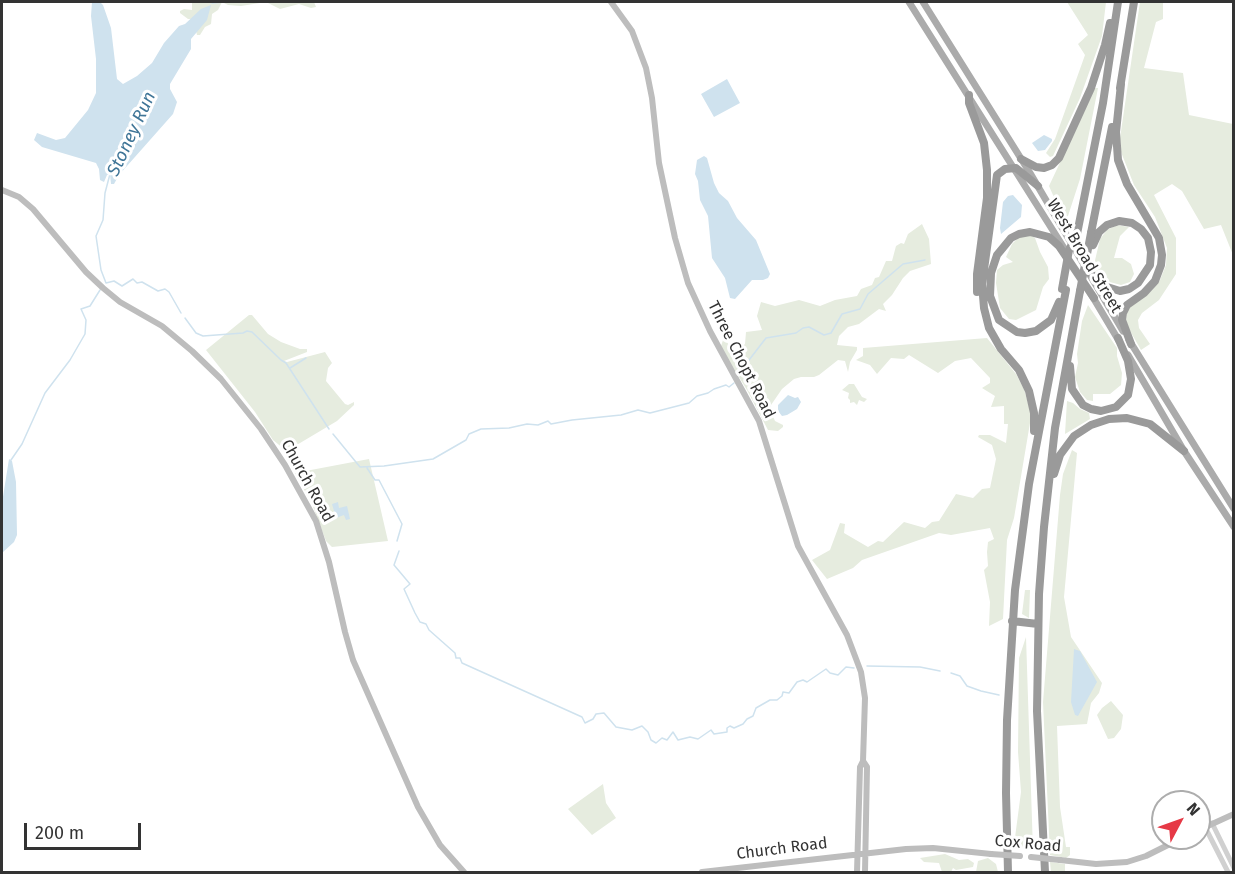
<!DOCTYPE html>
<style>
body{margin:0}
#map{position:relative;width:1235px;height:874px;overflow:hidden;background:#fff;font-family:"Fira Sans",sans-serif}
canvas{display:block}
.frame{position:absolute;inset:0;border:3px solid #333;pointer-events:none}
.north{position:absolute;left:1151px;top:790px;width:60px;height:60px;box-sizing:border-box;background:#fff;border:2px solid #adadad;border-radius:50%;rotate:49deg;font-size:16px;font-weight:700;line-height:24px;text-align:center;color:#333}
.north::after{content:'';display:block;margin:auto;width:21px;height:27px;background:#e63946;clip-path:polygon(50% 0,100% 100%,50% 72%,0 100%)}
.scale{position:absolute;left:24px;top:823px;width:117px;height:27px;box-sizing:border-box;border:3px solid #333;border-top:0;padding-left:8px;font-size:18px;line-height:21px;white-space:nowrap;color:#333;-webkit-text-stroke:4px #fff;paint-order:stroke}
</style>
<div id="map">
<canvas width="1235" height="874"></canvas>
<div class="frame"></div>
<div class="north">N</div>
<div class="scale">200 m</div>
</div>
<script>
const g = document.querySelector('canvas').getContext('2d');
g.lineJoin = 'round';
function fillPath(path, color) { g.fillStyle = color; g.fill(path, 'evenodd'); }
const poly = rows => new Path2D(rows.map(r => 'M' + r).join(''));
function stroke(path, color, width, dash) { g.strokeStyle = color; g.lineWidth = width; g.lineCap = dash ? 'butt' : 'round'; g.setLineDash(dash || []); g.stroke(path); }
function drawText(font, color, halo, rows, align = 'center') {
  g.font = font + ' "Fira Sans",sans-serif'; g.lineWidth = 6; g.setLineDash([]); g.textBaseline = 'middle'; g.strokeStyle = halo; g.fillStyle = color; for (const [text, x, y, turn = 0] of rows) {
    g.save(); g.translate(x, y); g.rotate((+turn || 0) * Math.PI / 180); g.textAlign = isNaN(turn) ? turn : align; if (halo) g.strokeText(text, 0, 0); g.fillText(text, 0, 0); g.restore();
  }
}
const green = poly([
 [192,2,314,2,316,7,311,8,299,4,280,9,266,2,241,6,228,5,222,2,218,10,212,14,211,24,205,27,200,35,197,35,193,19,188,19,180,13,180,11,184,9,192,10],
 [1067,2,1106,2,1102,36,1080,98,1053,156,1050,157,1046,153,1055,139,1085,55,1078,44,1088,35],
 [1140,2,1163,2,1163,19,1156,22,1144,68,1183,73,1189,115,1233,124,1233,255,1221,225,1204,229,1182,191,1172,184,1154,195,1176,238,1176,274,1159,300,1142,313,1138,320,1139,328,1150,344,1141,350,1129,329,1126,320,1127,311,1131,305,1150,292,1160,280,1166,265,1167,248,1155,217,1134,185,1121,152,1120,138],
 [1095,88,1098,88,1080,179,1067,219,1063,218,1049,186],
 [922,224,929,239,931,264,910,271,903,278,892,295,883,304,886,311,879,309,859,324,848,327,839,336,837,345,857,347,857,350,850,362,848,372,845,361,838,360,819,375,814,377,801,377,794,379,782,389,771,405,770,410,775,421,783,425,783,427,778,431,768,430,747,390,722,350,721,346,723,340,726,341,733,350,737,351,745,344,746,332,762,330,757,316,761,302,775,306,799,300,820,306,835,300,857,296,861,289,872,285,875,278,879,277,886,261,892,261,896,246,901,243,904,244,908,234],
 [1117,225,1129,227,1120,236,1114,258,1122,258,1131,264,1134,274,1130,282,1121,285,1102,280,1093,269,1100,239,1107,230],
 [1031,235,1035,238,1040,252,1048,267,1049,279,1043,287,1036,310,1016,320,1009,319,1000,308,996,283,997,270,1003,265,1013,262,1006,257,1012,244,1019,237],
 [1088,305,1117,348,1117,356,1122,373,1121,385,1110,394,1093,394,1093,401,1087,400,1080,392,1075,377,1078,363,1077,354,1082,321],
 [249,315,252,315,268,334,281,342,300,349,307,349,307,352,284,361,287,362,325,352,332,363,328,368,326,381,345,404,348,405,354,402,354,405,337,421,295,446,284,449,273,440,255,412,206,350],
 [987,338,1016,374,1024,389,1030,410,1030,423,1014,518,1007,540,1003,619,989,626,990,602,984,570,988,566,987,552,988,542,994,539,990,528,951,535,939,533,862,560,853,568,827,579,812,560,830,550,840,523,845,524,844,533,868,547,878,541,883,542,904,522,925,528,932,522,939,521,956,494,973,498,982,489,990,488,996,459,992,445,978,437,979,435,990,435,1006,443,1008,424,1004,424,1004,406,991,407,995,396,982,388,990,383,990,378,971,358,955,361,938,373,909,355,904,359,891,358,877,374,870,365,856,360,863,356,863,348],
 [849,384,854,384,862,397,867,399,864,402,859,400,857,405,854,402,850,403,850,400,848,398,849,393,842,390],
 [1067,401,1073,403,1080,409,1089,413,1090,419,1065,434],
 [1072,450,1077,453,1064,597,1071,637,1102,683,1099,693,1091,703,1087,724,1057,726,1060,807,1066,847,1070,847,1070,855,1066,858,1050,855,1043,702,1060,495,1063,474],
 [369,459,388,541,332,547,326,541,312,504,295,473],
 [1025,590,1030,590,1029,618,1022,614],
 [1026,637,1033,851,1014,845,1021,792,1018,752,1019,658],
 [1111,701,1123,715,1121,729,1114,738,1108,739,1097,715,1102,708],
 [603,784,606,803,616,818,592,835,568,809],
 [945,854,959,860,968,859,974,863,973,867,956,870,953,868,951,872,942,872,939,863,924,862,920,858],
 [988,858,996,864,998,872,976,872,978,861],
 [1050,862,1065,864,1065,872,1051,872]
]);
const water = poly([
 [92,2,100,2,103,5,111,28,117,79,123,84,137,76,152,63,164,43,179,26,185,24,201,9,211,5,207,20,191,39,191,49,170,84,170,89,177,102,173,114,119,175,114,184,111,184,110,174,107,175,104,182,100,180,99,169,96,163,42,147,34,140,37,133,56,140,65,138,88,110,96,93,96,59,91,16],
 [727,79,740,103,714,117,701,94],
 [1044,135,1052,139,1052,141,1045,150,1038,151,1032,143],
 [704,156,707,158,714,183,719,193,728,201,737,218,756,240,770,274,768,278,763,280,752,280,735,299,730,298,725,278,712,258,708,216,700,200,698,181,695,174,697,160],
 [1013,195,1022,205,1021,217,1001,234,1000,228,1003,202,1008,196],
 [788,395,795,398,798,397,801,402,797,409,787,415,782,416,778,411,778,405],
 [9,459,12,461,16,482,17,535,14,542,2,553,2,503],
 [338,502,339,508,347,506,350,519,346,520,344,515,336,518,332,504],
 [1074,649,1080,651,1097,682,1078,716,1075,715,1071,702]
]);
const stream = poly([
 [212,3,223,2],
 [110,174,105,193,103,220,96,236,101,270,106,283,114,281,122,286,133,279,137,283,142,282,158,291,165,289,169,292,181,313],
 [185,318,196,333,203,336,243,333,247,331,252,332,281,360,286,363,329,429],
 [290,368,306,358],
 [739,373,766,338,796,333,803,328,809,327,824,335,831,333,842,314,860,309,868,294,903,264,925,260],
 [333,434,360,467,384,466,433,459,466,440,469,434,481,429,509,428,527,424,538,425,548,421,551,424,572,420,621,415,638,410,650,413,689,403,697,396,708,393,714,389,726,385,729,387,734,383],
 [11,460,22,444,45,393,70,360,85,334,86,320,81,309,90,306,100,290],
 [367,468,375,480,379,480,402,524,397,541],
 [399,551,394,565,410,584,404,589,415,613,420,622,426,624,429,630,455,653,456,658,460,658,462,663,582,717,585,723,593,719,596,714,604,713,616,727,632,730,642,726,648,732,651,740,656,743,662,738,667,740,673,732,678,740,690,737,698,739,711,730,714,734,727,732,727,728,730,726,734,728,743,724,747,719,753,716,756,708,770,700,777,700,782,696,783,692,789,693,797,682,803,680,807,682,826,669,830,673,838,675,846,667,854,668],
 [867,666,920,667,940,671],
 [951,673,960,676,967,686,981,691,999,695]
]);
const tertiary = poly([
 [1212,823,1234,868],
 [1205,827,1228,872]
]);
const secondary = poly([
 [611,2,632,31,646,68,652,98,659,163,675,238,688,283,710,331,759,421,798,546,847,635,861,672,865,698,863,761,860,767,857,872],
 [2,190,19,197,33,209,86,272,103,288,120,302,162,326,192,351,221,379,261,429,285,465,316,521,329,562,345,632,353,660,418,807,440,845,464,872],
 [863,761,867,767,865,872],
 [1199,830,1234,814],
 [1060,860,1096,864,1127,862,1146,856,1182,838],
 [702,872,906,849,933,848,991,854]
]);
const primary = poly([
 [909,2,1064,248],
 [923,2,1030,173,1123,331],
 [1091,294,1119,341],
 [1129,340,1234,509],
 [1128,355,1184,451,1234,527]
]);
const motorway = poly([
 [1121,84,1116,132,1118,160,1127,184,1159,238,1162,255,1161,265,1155,281,1144,293,1127,305,1123,313,1122,320,1131,344],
 [1120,88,1134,2],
 [969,95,969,103,984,143,987,170,987,198,977,274,977,292],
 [1021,159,1036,167,1044,168,1052,165,1059,158,1091,88,1105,45,1110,23],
 [1091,233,1112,127],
 [1077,234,1103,103,1118,2],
 [1087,270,1104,286,1120,291,1129,289,1138,283,1150,265,1151,252,1148,238,1141,229,1132,223,1119,221,1107,225,1099,232,1093,245],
 [1059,302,1051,320,1036,331,1025,333,1017,332,999,320,990,296,991,273,997,255,1011,238,1019,234,1030,232,1049,237,1059,246,1094,298],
 [1070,366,1072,389,1083,405,1091,409,1101,411,1116,407,1128,395,1131,379,1128,361,1118,338],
 [1034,431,1034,413,1029,391,1019,370,1001,349,989,328,984,308,982,284,997,175,1005,169,1016,168,1038,186],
 [1054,474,1060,455,1074,436,1091,425,1109,419,1127,418,1150,424,1184,451],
 [1012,621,1038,624],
 [1008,872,1006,793,1007,720,1015,590,1029,484,1066,290],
 [1045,872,1037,711,1039,594,1044,527,1055,428,1080,291]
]);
const secondaryBridge = poly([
 [991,854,1020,856],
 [1031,857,1060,860]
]);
const motorwayBridge = poly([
 [1062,289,1069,250,1077,234],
 [1080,291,1091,233]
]);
const streetNames = [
 ["West Broad Street",1084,256,59],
 ["Three Chopt Road",741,360,63],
 ["Church Road",307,481,61],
 ["Cox Road",1028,844,5],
 ["Church Road",782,849,-7]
];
const waterNames = [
 ["Stoney Run",132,134,-65]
];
fillPath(green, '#e6ecdf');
fillPath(water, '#cfe2ee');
stroke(stream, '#cfe2ee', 1.5);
stroke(tertiary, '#d0d0d0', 5);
stroke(secondary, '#bdbdbd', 6);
stroke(primary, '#ababab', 7);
stroke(motorway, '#9a9a9a', 8);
stroke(secondaryBridge, '#bdbdbd', 6);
stroke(motorwayBridge, '#9a9a9a', 8);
drawText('16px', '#333', '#fff', streetNames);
drawText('italic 18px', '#3f7597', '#fff', waterNames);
</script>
